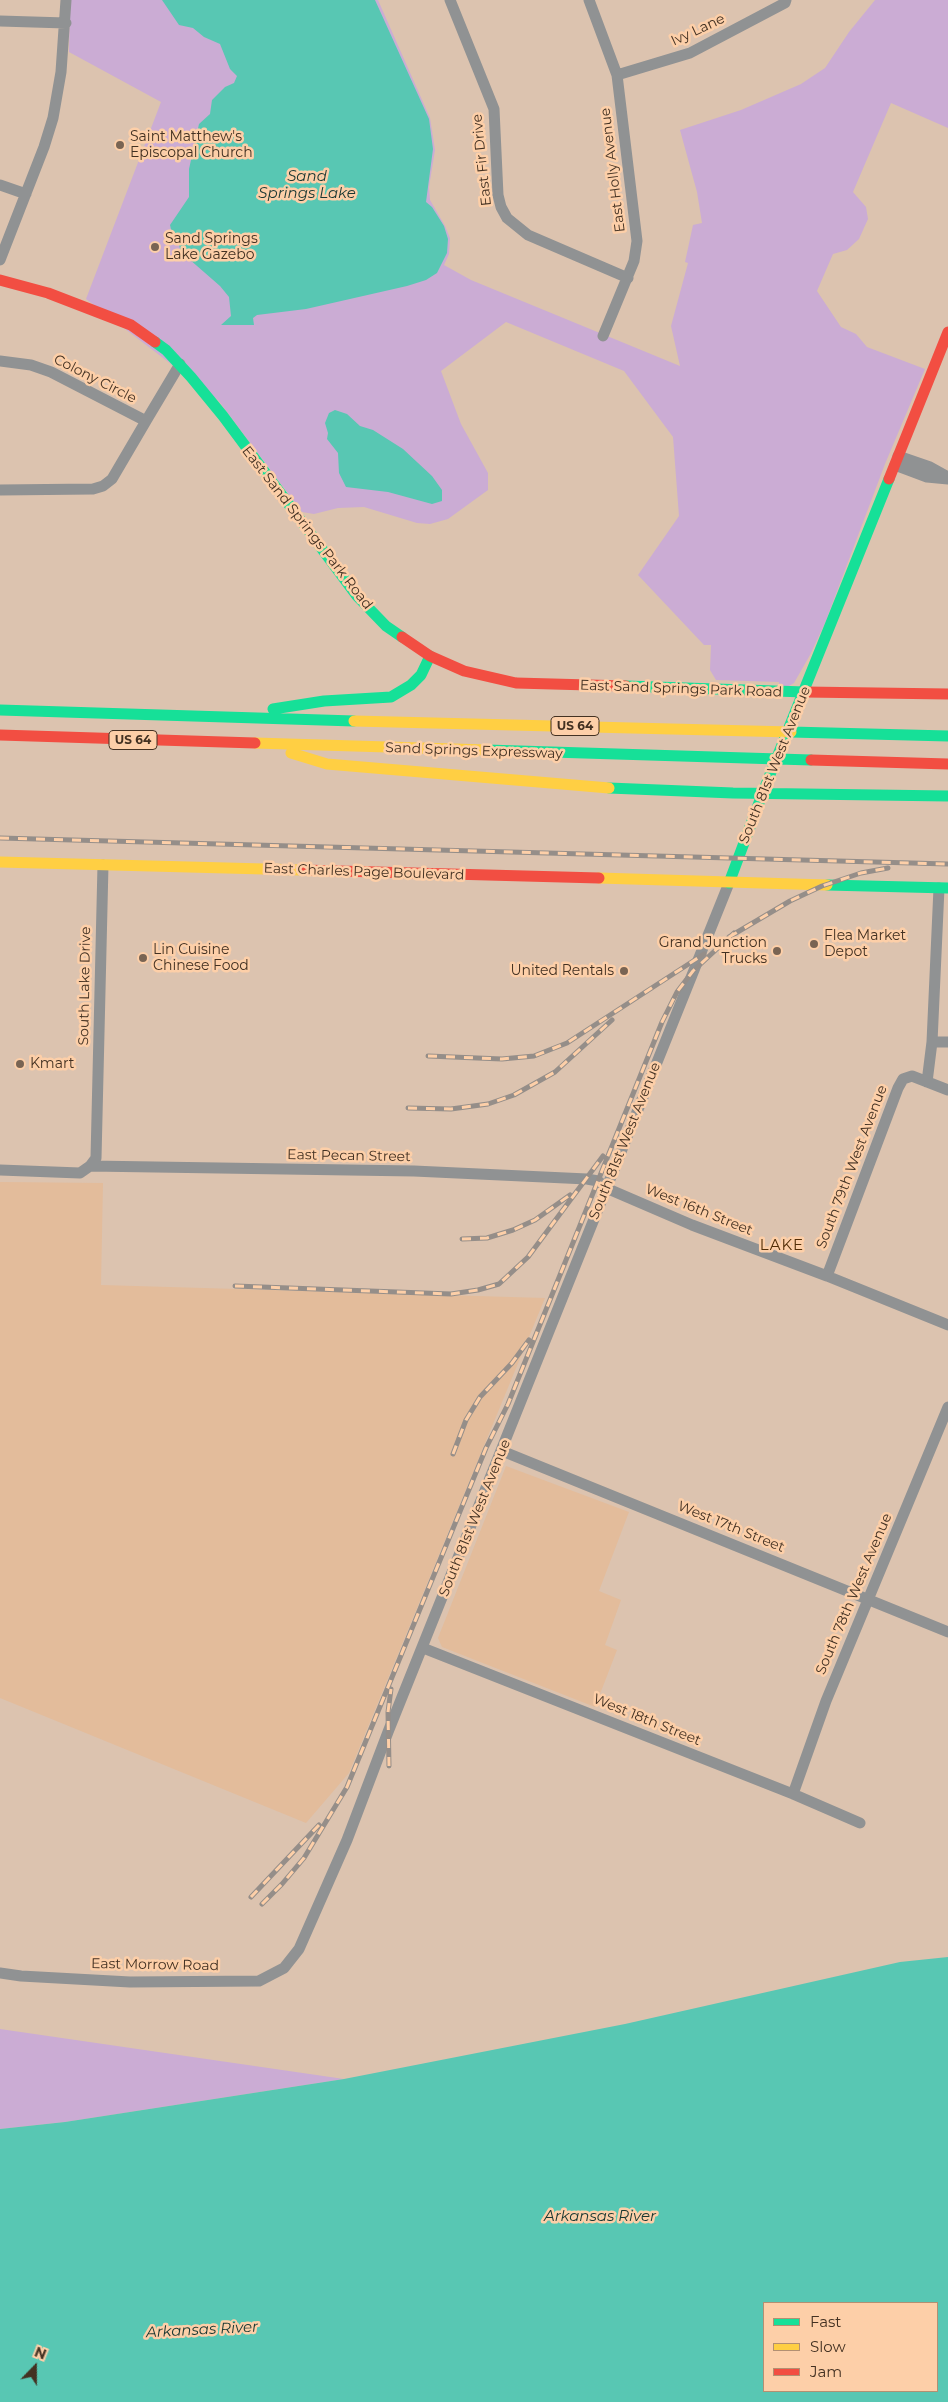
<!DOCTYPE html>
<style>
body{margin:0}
#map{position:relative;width:948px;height:2402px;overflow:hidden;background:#dcc3af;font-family:Montserrat,sans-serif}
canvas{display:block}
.legend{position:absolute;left:763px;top:2302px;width:175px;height:90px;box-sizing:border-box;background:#fdcfa8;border:1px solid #b39072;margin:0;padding:6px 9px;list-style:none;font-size:15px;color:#433122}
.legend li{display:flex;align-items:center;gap:10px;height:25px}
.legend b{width:25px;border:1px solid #b39072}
.north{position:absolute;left:10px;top:2342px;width:50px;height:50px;-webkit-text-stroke:4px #fdcfa8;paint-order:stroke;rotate:22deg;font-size:14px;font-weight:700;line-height:20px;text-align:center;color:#433122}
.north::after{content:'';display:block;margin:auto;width:18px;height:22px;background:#433122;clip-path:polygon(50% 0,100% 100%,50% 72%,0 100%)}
</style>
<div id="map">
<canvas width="948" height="2402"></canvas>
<ul class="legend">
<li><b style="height:6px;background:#16e098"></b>Fast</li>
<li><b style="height:6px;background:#ffcf43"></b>Slow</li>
<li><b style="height:6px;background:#f24e42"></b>Jam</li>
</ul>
<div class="north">N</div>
</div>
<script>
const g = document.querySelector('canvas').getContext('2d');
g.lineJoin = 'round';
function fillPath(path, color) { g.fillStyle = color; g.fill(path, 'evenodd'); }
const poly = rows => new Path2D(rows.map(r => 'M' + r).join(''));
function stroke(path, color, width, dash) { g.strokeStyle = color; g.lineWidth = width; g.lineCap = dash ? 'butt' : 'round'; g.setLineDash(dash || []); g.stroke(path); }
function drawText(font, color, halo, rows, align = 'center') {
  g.font = font + ' Montserrat,sans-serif'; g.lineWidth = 5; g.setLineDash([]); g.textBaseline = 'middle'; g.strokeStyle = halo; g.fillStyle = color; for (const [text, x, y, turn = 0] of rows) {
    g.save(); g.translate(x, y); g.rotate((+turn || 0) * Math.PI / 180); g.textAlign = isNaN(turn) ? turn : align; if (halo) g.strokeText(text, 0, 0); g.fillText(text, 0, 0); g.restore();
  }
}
const built = poly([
 [0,1182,103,1183,101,1285,545,1298,349,1773,306,1823,0,1698],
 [506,1466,629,1512,599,1591,621,1600,605,1645,617,1650,595,1707,442,1647,438,1638]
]);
const green = poly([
 [70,0,378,0,430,118,435,150,429,187,430,200,445,226,450,238,449,254,444,265,471,280,680,366,671,326,688,263,685,262,693,225,702,223,697,192,680,130,741,110,801,84,825,68,849,32,875,0,948,0,948,128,891,103,853,192,866,207,868,219,859,239,847,250,833,254,817,291,841,327,856,334,867,347,925,369,885,464,825,623,810,655,794,683,789,686,779,686,779,682,716,680,710,670,711,645,704,645,638,575,679,516,673,437,624,371,506,322,441,371,461,424,488,473,488,490,448,519,430,524,417,523,364,507,338,508,314,514,302,512,218,400,86,299,161,102,69,52],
 [0,2029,344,2079,65,2122,0,2129]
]);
const water = poly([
 [162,0,375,0,429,119,433,149,426,202,432,207,444,226,448,239,447,253,437,273,426,280,407,286,306,309,257,315,253,318,254,325,221,325,231,316,229,297,220,286,181,252,179,245,174,242,170,225,189,197,189,169,199,124,210,114,212,100,225,87,234,83,237,76,230,69,220,44,204,37,193,28,179,25],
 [335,410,347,414,360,426,373,430,403,449,432,476,442,490,442,501,432,504,388,492,346,487,339,473,338,453,327,439,328,433,325,423,329,413],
 [948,1957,948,2402,0,2402,0,2129,65,2122,344,2079,625,2024,900,1962],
 [764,2303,937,2303,937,2391,764,2391]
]);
const street = poly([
 [450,0,494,109,498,195,501,207,507,218,528,235,628,278],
 [589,0,617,75,637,241,634,261,603,336],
 [0,21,66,23],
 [617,75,690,53,785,3,786,0],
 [0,185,26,194],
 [0,260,44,147,53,118,61,72,66,0],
 [0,361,31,365,51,372,146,421,112,479,103,486,93,489,0,490],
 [146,421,180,364],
 [898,456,930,467,948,477],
 [895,465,927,477,948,479],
 [932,1042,948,1042],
 [927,1082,932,1042,939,888],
 [90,1166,414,1171,587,1179,598,1181,606,1188,692,1225,827,1276,948,1325],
 [0,1170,80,1173,90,1166,96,1158,103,865],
 [827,1276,898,1088,903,1079,912,1076,948,1090],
 [502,1451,948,1632],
 [423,1648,793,1794,860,1823],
 [793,1794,826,1701,948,1407],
 [0,1973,21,1976,130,1982,259,1981,284,1968,299,1949,347,1840,388,1732,729,883]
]);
const fast = poly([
 [155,342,166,350,191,377,223,416,357,596,386,626,402,637],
 [626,686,805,692],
 [273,709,324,701,391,697,411,685,421,675,430,656],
 [0,710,354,721],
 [791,732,948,736],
 [487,750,811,760],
 [609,788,733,793,948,796],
 [729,883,763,792,889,479],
 [827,885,948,888]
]);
const slow = poly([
 [354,721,791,732],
 [255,743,487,750],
 [291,753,327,764,609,788],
 [0,862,302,870],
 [599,878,827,885]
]);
const jam = poly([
 [0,280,48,293,131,325,155,342],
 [889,479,948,332],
 [402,637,430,656,464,671,516,683,626,686],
 [805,692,948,694],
 [0,735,255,743],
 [811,760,948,764],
 [302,870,599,878]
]);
const rail = poly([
 [0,838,948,864],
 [729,937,790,901,822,886,861,873,888,868],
 [428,1056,502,1059,534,1056,567,1043,704,954],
 [408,1108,451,1109,488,1104,514,1095,555,1072,612,1020],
 [462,1239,487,1238,513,1230,535,1220,570,1195],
 [235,1286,451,1294,478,1290,499,1284,528,1257,603,1156],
 [453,1454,466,1420,480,1397,512,1363,529,1340],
 [389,1766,388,1712,391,1689],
 [251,1897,319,1825],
 [262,1904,282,1884,304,1858,347,1787,486,1448,508,1404,662,1022,677,992,693,971,734,933]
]);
const markers = [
 [120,145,5,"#796453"],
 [155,247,5,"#796453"],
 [814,944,5,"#796453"],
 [777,951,5,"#796453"],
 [143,958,5,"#796453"],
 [624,971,5,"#796453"],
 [20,1064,5,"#796453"]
];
const shields = [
 [575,726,48],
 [133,740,48]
];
const shieldNames = [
 ["US 64",575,726],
 ["US 64",133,740]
];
const streetNames = [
 ["Ivy Lane",698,30,-25],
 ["East Fir Drive",482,160,-96],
 ["East Holly Avenue",613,170,-97],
 ["Colony Circle",95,379,27],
 ["East Sand Springs Park Road",307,528,52],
 ["East Sand Springs Park Road",681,689,2],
 ["Sand Springs Expressway",474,751,2],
 ["South 81st West Avenue",775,765,-68],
 ["East Charles Page Boulevard",364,872,2],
 ["South Lake Drive",85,986,-89],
 ["South 81st West Avenue",625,1141,-68],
 ["East Pecan Street",349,1156,1],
 ["South 79th West Avenue",852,1167,-69],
 ["West 16th Street",699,1210,22],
 ["South 81st West Avenue",475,1518,-68],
 ["West 17th Street",731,1527,22],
 ["South 78th West Avenue",854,1594,-67],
 ["West 18th Street",647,1720,22],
 ["East Morrow Road",155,1965,1]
];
const poiNames = [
 ["Saint Matthew's",130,137],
 ["Episcopal Church",130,153],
 ["Sand Springs",165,239],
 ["Lake Gazebo",165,255],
 ["Flea Market",824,936],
 ["Depot",824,952],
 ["Grand Junction",767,943,"right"],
 ["Trucks",767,959,"right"],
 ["Lin Cuisine",153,950],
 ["Chinese Food",153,966],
 ["United Rentals",614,971,"right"],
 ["Kmart",30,1064]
];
const waterNames = [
 ["Sand",307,177],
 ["Springs Lake",307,194],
 ["Arkansas River",600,2217],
 ["Arkansas River",202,2330,-3]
];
const neighbourhoodNames = [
 ["LAKE",782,1246]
];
fillPath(built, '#e3bc9b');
fillPath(green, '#cbacd4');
fillPath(water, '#58c7b3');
stroke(street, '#909293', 11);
stroke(fast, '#16e098', 11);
stroke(slow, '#ffcf43', 11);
stroke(jam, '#f24e42', 11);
stroke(rail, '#958e89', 5);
stroke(rail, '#fdcfa8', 3, [9]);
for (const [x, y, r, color] of markers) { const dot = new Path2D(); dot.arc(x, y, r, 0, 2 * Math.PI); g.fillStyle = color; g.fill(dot); stroke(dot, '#fdcfa8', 2); }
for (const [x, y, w] of shields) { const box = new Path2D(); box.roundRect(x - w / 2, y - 9.5, w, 19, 4); g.fillStyle = '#fdcfa8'; g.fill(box); stroke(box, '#433122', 1); }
drawText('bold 12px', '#433122', null, shieldNames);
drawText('14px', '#433122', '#fdcfa8', streetNames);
drawText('14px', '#433122', '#fdcfa8', poiNames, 'left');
drawText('italic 15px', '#183732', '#fdcfa8', waterNames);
g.letterSpacing = '1px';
drawText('15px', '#522e07', '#fdcfa8', neighbourhoodNames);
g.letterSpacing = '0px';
</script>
